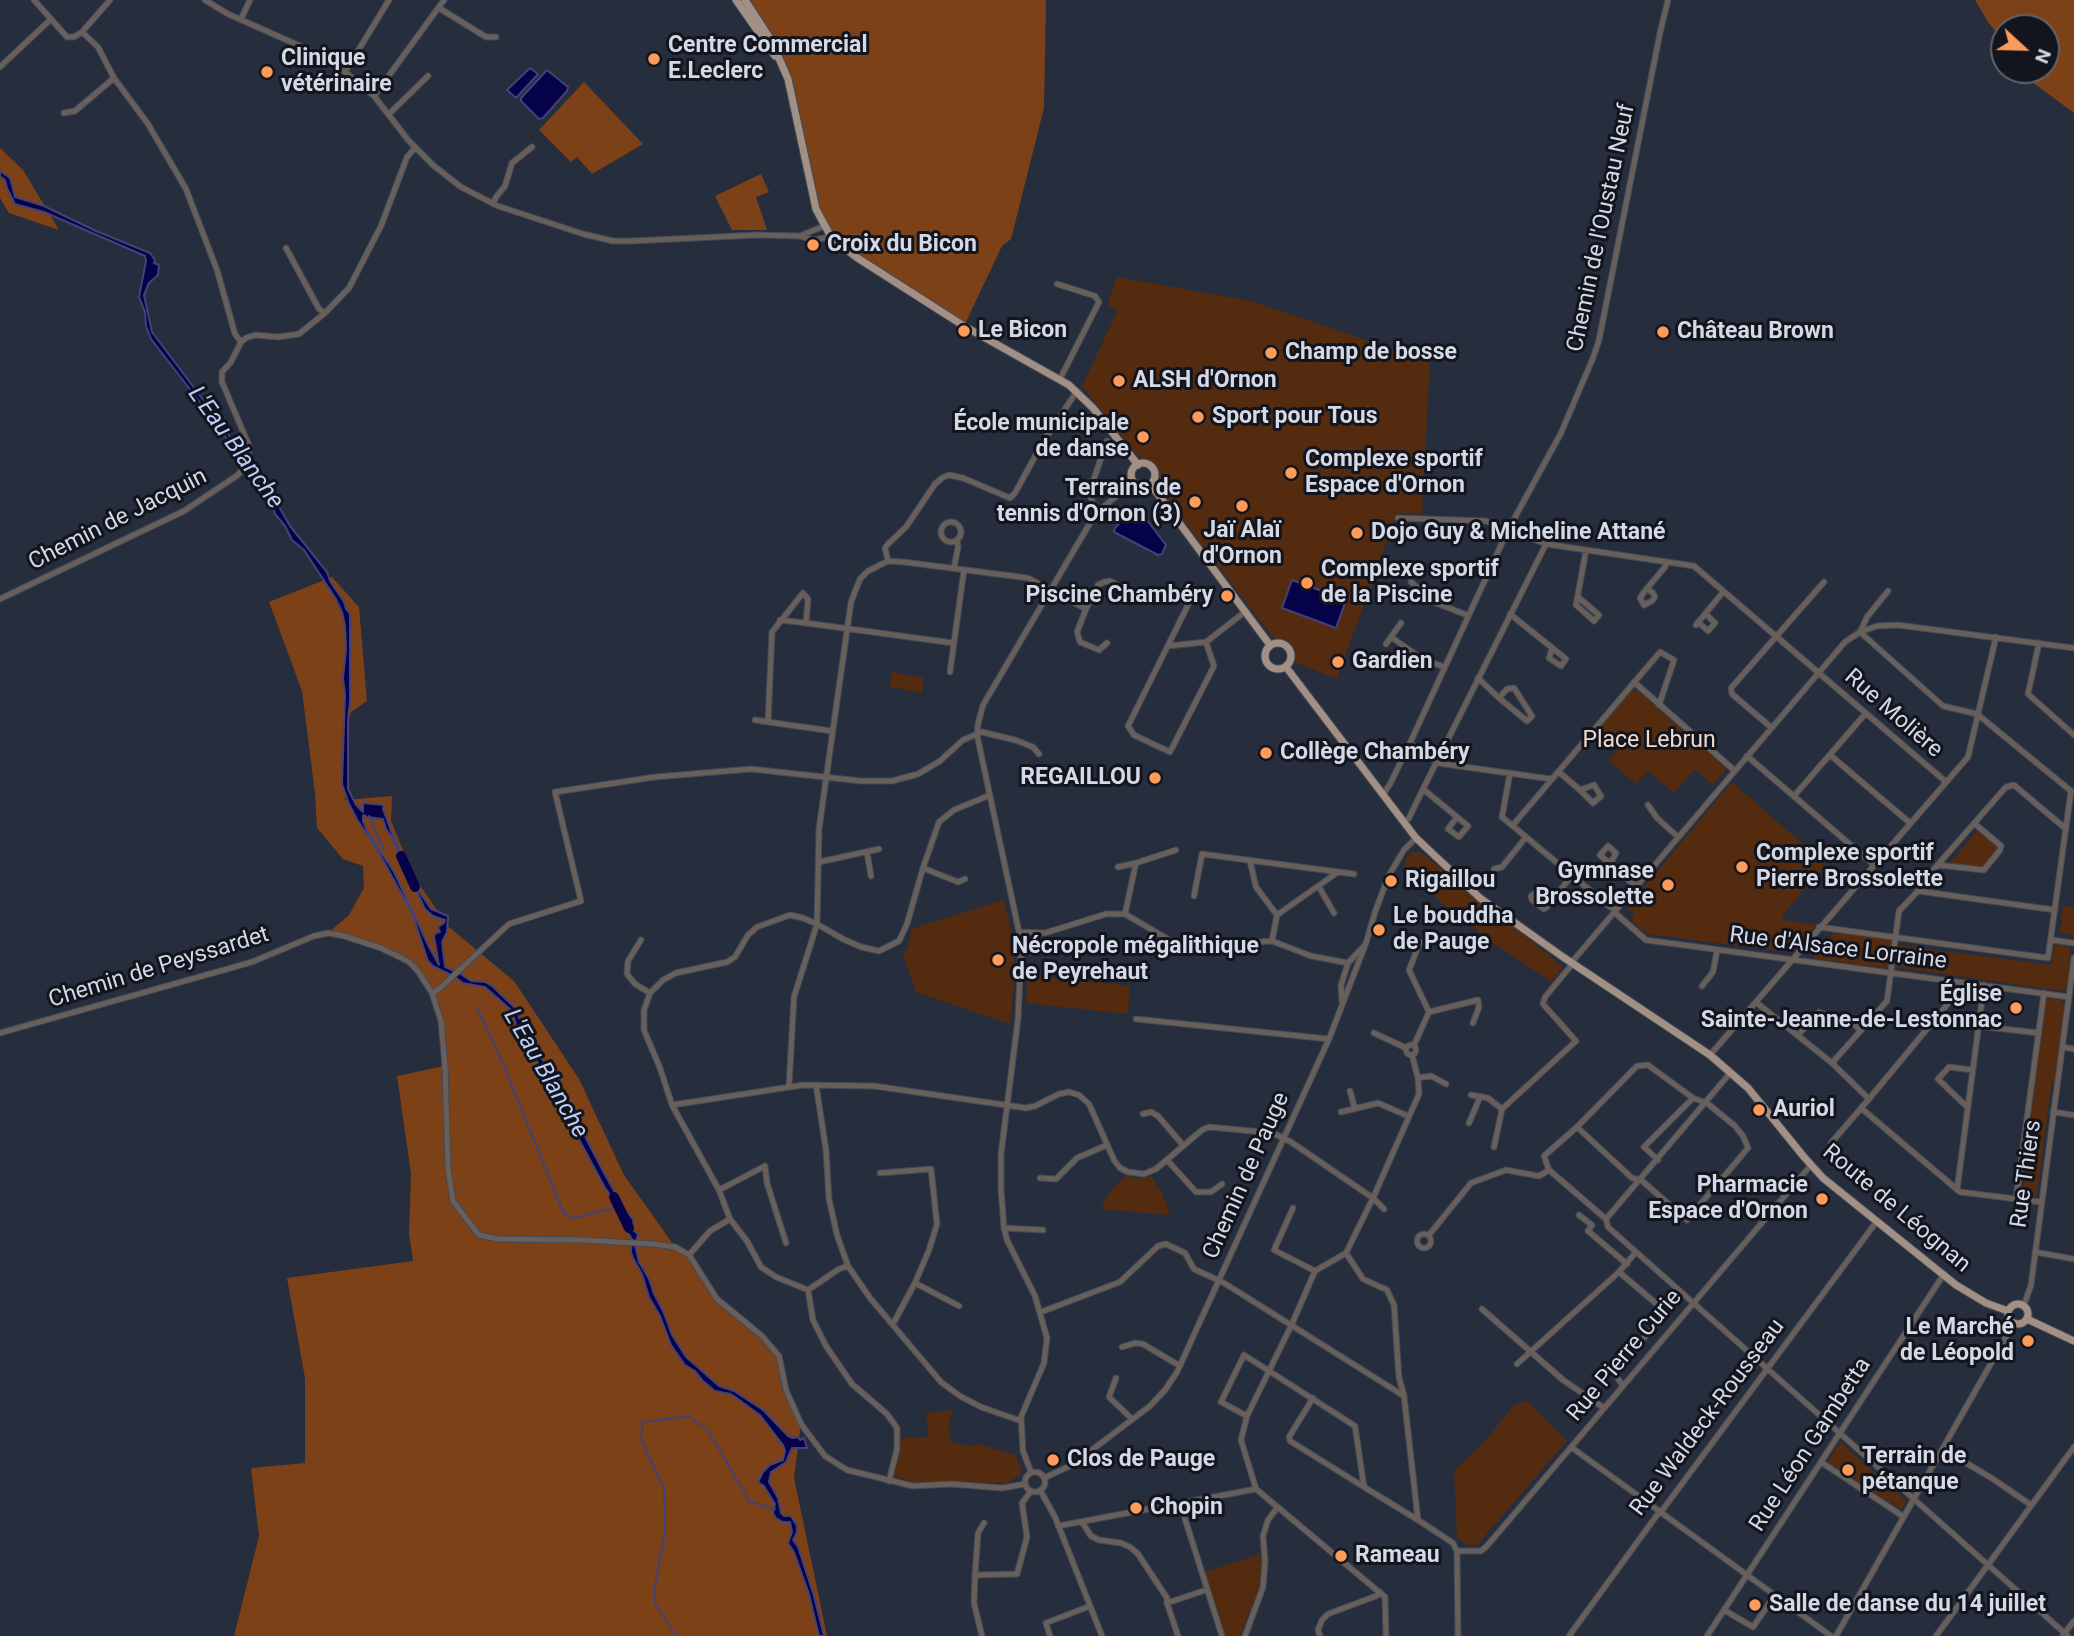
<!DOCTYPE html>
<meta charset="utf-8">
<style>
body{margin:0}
#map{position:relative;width:2074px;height:1636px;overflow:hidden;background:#262d3d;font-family:Roboto,sans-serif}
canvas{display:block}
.north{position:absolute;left:1990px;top:14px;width:70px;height:70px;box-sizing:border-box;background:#12151d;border:2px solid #60636d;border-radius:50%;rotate:112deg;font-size:19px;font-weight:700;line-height:28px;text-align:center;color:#d5d9e5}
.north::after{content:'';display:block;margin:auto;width:24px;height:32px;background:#ff9b5a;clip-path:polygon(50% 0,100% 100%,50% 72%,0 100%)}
</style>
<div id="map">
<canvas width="2074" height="1636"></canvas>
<div class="north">N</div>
</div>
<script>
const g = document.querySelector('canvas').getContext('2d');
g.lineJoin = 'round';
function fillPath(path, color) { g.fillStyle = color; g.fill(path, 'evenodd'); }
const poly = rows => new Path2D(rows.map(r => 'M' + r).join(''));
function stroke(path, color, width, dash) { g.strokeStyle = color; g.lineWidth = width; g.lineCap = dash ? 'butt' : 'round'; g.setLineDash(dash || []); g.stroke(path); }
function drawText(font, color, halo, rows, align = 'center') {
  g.font = font + ' Roboto,sans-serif'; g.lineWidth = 6; g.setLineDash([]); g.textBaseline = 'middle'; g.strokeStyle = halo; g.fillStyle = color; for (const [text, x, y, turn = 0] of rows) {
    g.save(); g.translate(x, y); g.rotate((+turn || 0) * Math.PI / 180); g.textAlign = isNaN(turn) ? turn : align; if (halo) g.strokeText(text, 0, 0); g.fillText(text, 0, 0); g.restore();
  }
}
const green = poly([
 [1117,277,1251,301,1430,362,1422,514,1397,513,1337,679,1295,662,1295,651,1288,641,1273,637,1158,488,1159,478,1157,467,1149,459,1141,458,1135,454,1082,386,1118,310,1107,305],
 [892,672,924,678,922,693,890,687],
 [1631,690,1638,691,1724,766,1725,771,1713,785,1695,769,1674,793,1648,771,1636,784,1608,760,1620,747,1599,729],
 [1732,782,1826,864,1782,916,1783,920,1817,925,1795,950,1787,952,1647,934,1632,922,1633,912,1628,911,1629,905],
 [1979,829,1999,845,1999,849,1983,869,1948,865],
 [1414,852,1422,853,1561,965,1562,969,1552,982,1494,944,1442,903,1404,866,1407,857],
 [1004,900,1011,931,1015,974,1010,1024,916,992,903,955,909,944,911,929],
 [2063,906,2074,907,2074,936,2060,933],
 [1835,932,1890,940,1893,944,1889,966,1887,968,1814,959,1814,956],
 [2057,944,2068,946,2071,949,2066,989,2063,991,1894,967,1897,945,2051,965,2054,947],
 [1027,975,1130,986,1128,1014,1026,1003],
 [2051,998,2061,1000,2065,1005,2055,1081,2052,1081,2037,1194,2035,1197,2024,1196,2021,1192,2023,1189,2032,1114,2030,1113,2045,1001],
 [1125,1176,1140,1179,1151,1176,1162,1193,1170,1215,1101,1209,1109,1192],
 [1527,1401,1567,1441,1477,1545,1469,1546,1457,1538,1454,1470,1481,1446,1515,1404],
 [953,1410,948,1424,951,1443,975,1446,976,1443,1015,1455,1021,1467,1020,1475,1007,1483,913,1482,894,1476,902,1438,928,1437,926,1413],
 [1840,1442,1906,1501,1901,1510,1828,1462],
 [1260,1554,1262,1571,1257,1593,1240,1636,1224,1636,1205,1572]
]);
const forest = poly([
 [736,0,1046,0,1044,108,1011,239,1002,246,964,326,831,237,816,209,794,101,780,65],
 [1975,0,2074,0,2074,113,2016,70,2046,70,2046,28,2004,28,2004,42,1988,22],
 [584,82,643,144,592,174,577,157,571,162,539,130],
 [0,148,23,170,59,230,9,213,0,198],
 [761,174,769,192,756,197,767,230,732,230,715,196],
 [332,577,359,607,367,701,351,712,349,719,345,800,392,796,391,821,414,877,449,927,514,981,579,1079,624,1175,675,1247,689,1255,717,1299,762,1336,779,1356,786,1390,801,1424,794,1478,827,1636,234,1636,259,1536,251,1468,305,1463,305,1378,287,1278,413,1261,409,1234,411,1174,397,1076,444,1066,441,1021,432,993,408,961,381,948,328,933,349,915,364,888,363,866,343,859,317,828,315,793,302,691,269,602]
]);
const water = poly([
 [530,68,538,74,516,98,507,90,530,68],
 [547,70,568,87,567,91,543,118,539,119,521,101,521,98,547,70],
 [0,171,10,178,15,197,44,206,96,231,150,253,155,260,154,263,159,265,158,275,149,283,144,295,152,332,222,425,241,454,254,463,290,526,327,572,330,581,344,602,346,609,350,614,350,701,348,719,348,789,356,805,363,812,363,803,384,805,383,809,391,831,416,887,431,909,448,916,447,932,442,942,445,967,459,973,471,981,485,982,492,986,516,1009,527,1040,551,1071,604,1173,623,1207,619,1208,604,1186,536,1059,525,1050,519,1036,514,1017,510,1009,485,987,463,983,455,977,433,966,428,961,412,913,378,851,358,821,349,804,342,784,345,695,343,678,346,649,345,625,342,612,336,599,304,550,292,540,285,526,275,514,271,499,248,463,239,458,220,428,151,339,146,326,145,312,139,297,146,261,145,256,44,212,15,204,7,188,5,180,0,176,0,171],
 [364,815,367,817,383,819,386,829,391,836,425,909,433,916,445,920,444,923,438,927,440,932,436,933,434,936,439,965,429,947,394,872,367,831,363,821,363,816,364,815],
 [1137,507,1166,545,1162,554,1158,555,1114,532,1115,528,1133,508,1137,507],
 [1292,580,1346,600,1336,628,1282,608,1292,580],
 [628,1213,634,1221,630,1228,638,1234,635,1245,639,1262,649,1279,654,1294,663,1311,672,1335,686,1357,719,1386,734,1391,763,1410,788,1436,793,1438,798,1437,800,1440,804,1438,807,1448,792,1448,786,1462,771,1472,769,1482,778,1498,781,1513,784,1516,791,1516,797,1526,797,1532,793,1540,798,1547,814,1596,824,1636,819,1636,809,1594,794,1552,788,1543,792,1532,790,1522,783,1522,776,1518,773,1513,775,1504,764,1486,758,1482,763,1472,770,1465,783,1460,785,1451,783,1445,760,1415,731,1394,715,1391,703,1381,695,1371,685,1365,671,1345,660,1316,649,1297,642,1274,633,1258,631,1252,632,1239,625,1228,622,1216,628,1213]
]);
const stream = poly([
 [369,816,384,850],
 [477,1007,504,1066,564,1214,575,1218,618,1207],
 [676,1636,655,1603,655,1586,665,1533,664,1488,641,1439,643,1422,688,1416,707,1429,750,1502,775,1509]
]);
const river = poly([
 [401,856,415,887],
 [614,1197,629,1228]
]);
const minor = poly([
 [34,0,67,37,74,37,82,32],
 [110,0,82,32,98,47,114,78,148,124,186,189,217,270,235,334,241,342],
 [205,0,228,14,300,46,345,72,374,96,409,141,433,165,461,187,498,206,583,234,613,241,632,241,757,235,800,236,813,240,831,237],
 [439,8,486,37,496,37],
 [241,19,250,0],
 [0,67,51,19],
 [345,72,389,0],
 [374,96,444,0],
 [64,113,75,111,114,78],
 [389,114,428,76],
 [493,204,496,197,505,186,512,163,532,147],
 [800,236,824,226],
 [286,248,319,309,325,313],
 [1057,284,1095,296,1099,302,1060,379],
 [1100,510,1093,503,1089,493,1107,441],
 [1398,518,1486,521,1546,544,1694,566,1945,781],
 '941 532a10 10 0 1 1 20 0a10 10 0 1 1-20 0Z',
 [888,561,885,548,888,544,906,527,935,484,942,478,949,475,963,478,1010,498,1015,493,1043,442,1077,391],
 [954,568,958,547,957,540],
 [1411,582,1436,603,1467,615],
 [1647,589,1653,593,1655,597,1652,601,1644,605,1640,598,1644,592,1665,567,1666,562],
 [1888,591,1867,617,1860,632,1943,706,1977,714,2071,791],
 [1578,597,1599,615,1594,621,1576,605,1586,550],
 [0,599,184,511,238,475,246,464,250,448,222,382,222,372,231,362,241,342,246,338,255,335,278,337,299,334,325,313,349,288,381,226,407,157,415,148],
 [1189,603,1128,726,1134,735,1170,752,1214,666,1206,642,1246,611],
 [1086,609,1098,585,1104,582,1110,581,1125,589,1124,600],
 [1510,614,1566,659,1561,666,1549,658,1552,649],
 [780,620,806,623],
 [1698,622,1708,631,1715,623,1706,614],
 [1696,625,1723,592],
 [1391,637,1421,658,1444,667],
 [2039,643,2028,694,2074,735],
 [1386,644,1401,623],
 [1168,646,1206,642],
 [950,672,964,570],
 [1478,678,1499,698,1527,721,1532,716,1514,688,1507,689,1499,698],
 [1634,682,1735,771],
 [755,720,768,722],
 [1772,728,1732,694,1731,688,1824,582],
 [832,731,768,722,772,632,803,593,808,599,806,623,953,643],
 [1410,743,1437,763,1551,779],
 [1830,755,1910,823],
 [1747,756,1874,865],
 [1559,772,1580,790,1594,785,1601,796,1593,803,1580,790],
 [1510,773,1502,817,1610,907,1617,909],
 [1423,789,1468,826,1459,837,1448,829,1457,817],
 [1383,795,1390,784,1410,743,1508,530,1561,433,1593,358,1599,340,1660,33,1668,0],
 [1794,796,1866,713],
 [1648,805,1657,818,1678,837],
 [1404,823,1409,818,1423,789,1546,544],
 [1513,825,1660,652,1674,660,1659,705],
 [867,852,871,876],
 [1250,861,1256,887,1277,915,1272,941],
 [819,862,879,849],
 [1610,864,1616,853,1608,846,1600,855,1632,883,1637,885],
 [1938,865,1984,870,2000,850,2001,846,1974,823],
 [1118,867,1136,863],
 [923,868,958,882,965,879],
 [1494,869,1502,867,1526,837],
 [1319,887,1334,913],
 [1918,891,2055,910],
 [1194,896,1202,854,1354,874],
 [1551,901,1535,893,1531,896,1532,900,1544,909,1547,907,1572,875],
 [1614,912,1646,940,2069,997],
 [1125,914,1136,863,1176,850],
 [1277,915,1338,872],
 [1819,927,2048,958,2071,791],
 [1019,932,1045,933,1106,914,1125,914,1171,941,1220,945,1272,941,1311,956,1348,963],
 [641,940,628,961,627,974,635,984,650,993],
 [2052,940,2074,943],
 [1420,942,1409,970,1429,1012],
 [1021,952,1034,952,1049,942,1109,951],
 [1702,986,1713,972,1717,951],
 [432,993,439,989,509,924,581,901,555,792,655,777,751,769,861,781,892,781,918,774,940,761,963,740,982,732,1015,740,1033,747,1039,754],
 [1342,1002,1341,985,1348,963,1364,946],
 [1757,1003,1832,1063,1869,1099],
 [1429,1012,1478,1000,1479,1007,1473,1023],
 [1136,1019,1329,1039],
 [1978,1026,2039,1033],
 [0,1033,252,962,314,936,328,933,344,936,381,948,408,961,418,971,432,993,441,1021,445,1066,448,1169,453,1201,479,1235,498,1239,582,1240,654,1244,675,1247,689,1255],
 [1374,1033,1406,1048],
 [1798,1035,1819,1012,1853,1024,1861,1030],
 [1414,1045,1429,1012],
 '1406 1050a5 5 0 1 1 10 0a5 5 0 1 1-10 0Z',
 [2062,1047,2074,1049],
 [1710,1055,1968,757,1996,637],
 [1832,1063,1887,1001,1899,911,1918,891,1927,877,2006,787,2014,785,2066,829],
 [1418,1078,1431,1076,1446,1084],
 [816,1085,826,1150,829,1199,837,1235,848,1266,870,1298,941,1382,960,1396,981,1407,1021,1421],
 [789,1086,794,997,817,924,819,829,851,602,860,579,868,571,888,561,904,562,1028,578,1086,609,1077,632,1080,642,1099,650,1107,643],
 [1350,1091,1355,1109],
 [1471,1095,1488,1098,1502,1109],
 [672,1105,803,1085,874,1086,1026,1108,1035,1106,1059,1094,1069,1092,1079,1095,1089,1104,1114,1160,1120,1168,1128,1172,1144,1174,1156,1169,1202,1130,1209,1127,1273,1133,1291,1142,1373,1198,1384,1209],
 [1967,1107,1938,1079,1949,1067,1973,1070],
 [1861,1108,1960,1192,2041,1202],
 [1341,1112,1378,1103,1408,1116],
 [2053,1112,2074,1115],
 [1143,1114,1151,1112,1158,1116,1183,1145],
 [1469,1123,1480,1097],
 [1577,1127,1632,1178,1641,1180,1687,1220,1748,1148,1743,1136,1735,1126,1707,1103,1693,1098,1648,1065,1637,1066,1577,1127,1544,1156,1549,1170,1606,1219],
 [1831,1143,1869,1099,1965,983],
 [1494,1147,1502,1109,1576,1041,1543,1004,1545,997,1570,967,1571,963,1845,642,1860,632,1877,626,1898,625,2074,648],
 [1167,1160,1196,1192,1211,1192,1222,1184],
 [1658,1160,1644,1147,1693,1098],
 [880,1173,931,1169,937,1224,929,1250,915,1283,893,1324],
 [1040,1178,1056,1179,1077,1158,1107,1145],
 [719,1190,765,1166,767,1183,786,1243],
 [1957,1190,1984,985],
 [2016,1199,2044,993],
 [1293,1208,1274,1250,1315,1271],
 [1579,1215,1592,1225,1588,1231,1627,1264],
 [1606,1219,1608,1227,2068,1636],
 [1606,1219,1731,1072],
 [1004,1228,1043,1230],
 '1417 1241a7 7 0 1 1 14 0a7 7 0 1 1-14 0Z',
 [1429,1235,1471,1183,1506,1170,1539,1176,1549,1170],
 [2035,1252,2074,1259],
 [1346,1253,1363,1279,1387,1290,1394,1305,1399,1378,1404,1395],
 [689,1255,717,1299,762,1336,779,1356,786,1390,801,1424,825,1456,847,1470,913,1486,951,1484,1002,1488,1025,1484],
 [689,1255,710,1231,730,1219],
 [1619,1272,1666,1312],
 [915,1283,959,1306],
 [808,1290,839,1269,848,1266],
 [2024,1305,2031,1285,2074,958],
 [1482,1309,1563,1380,1604,1408],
 [1041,1312,1120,1282,1158,1246,1166,1244,1185,1253,1194,1269,1224,1283,1404,1396,1418,1520,1453,1543,1457,1551,1458,1636],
 [1122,1347,1135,1343,1143,1344,1180,1366],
 [1517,1364,1619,1272,1636,1252],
 [1116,1378,1109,1397,1132,1419],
 [1623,1386,1616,1376,1620,1364,1676,1303],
 [1313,1398,1289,1437,1290,1441,1364,1487],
 [1247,1416,1221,1402,1244,1355,1355,1426,1364,1487,1418,1520],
 [1571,1447,1831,1636],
 [1943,1449,1993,1479,2031,1505],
 [1821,1462,1904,1517],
 '1025 1482a10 10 0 1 1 20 0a10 10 0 1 1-20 0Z',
 [1031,1472,1023,1451,1021,1417,1044,1363,1047,1338,1035,1296,1007,1240,1004,1228,1001,1189,1001,1154,1018,1019,1021,952,1019,932,977,735,978,724,983,705,1090,523,1101,509,1133,482],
 [1044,1478,1072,1465,1150,1406,1165,1390,1177,1372,1329,1039,1366,943,1375,912,1389,875,1404,850,1416,838],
 [889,1481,897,1449,897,1428,887,1414,852,1384,826,1346,813,1320,808,1290,776,1277,761,1267,747,1241,730,1219,719,1190,672,1105,660,1068,644,1030,644,1010,650,993,663,980,676,973,727,962,735,957,748,935,757,927,790,915,803,918,817,924,843,939,861,947,879,951,899,941,907,924,923,868,939,822,954,810,990,795],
 [1256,1489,1241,1440,1247,1416,1291,1326,1315,1271,1346,1253,1373,1198,1419,1094,1418,1078,1412,1055],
 [1040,1490,1055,1517,1102,1636],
 [1180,1503,1222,1636],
 [1082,1522,1091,1536,1099,1540,1121,1543,1130,1547,1138,1554,1167,1598,1167,1603],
 [1058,1526,1256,1489,1385,1597,1386,1636],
 [1457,1551,1481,1551,1487,1546,1811,1165],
 [975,1575,978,1533,984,1523],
 [1724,1610,1753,1627,1775,1595],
 [2063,1635,2074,1621],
 [982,1636,974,1603,975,1575,1017,1574,1027,1537,1022,1503,1031,1491],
 [1050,1636,1046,1623,1090,1606],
 [1178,1636,1167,1603,1206,1590],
 [1245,1636,1263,1587,1265,1562,1263,1536,1268,1520,1277,1508],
 [1320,1636,1318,1630,1322,1620,1328,1614,1376,1596,1380,1592],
 [1569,1636,1657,1515,1661,1512,1877,1221],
 [1707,1636,1944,1274],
 [1836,1636,2014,1323],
 [1936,1636,2074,1447]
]);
const major = poly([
 [736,0,775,56],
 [745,0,771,40,788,79,816,209,831,237,856,257,964,326,1069,385,1093,408,1138,465],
 '1131 475a12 12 0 1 1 24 0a12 12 0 1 1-24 0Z',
 [1151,485,1270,645],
 '1265 656a13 13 0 1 1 26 0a13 13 0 1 1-26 0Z',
 [1286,667,1416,838,1480,898,1563,957,1710,1055,1748,1088,1804,1157,1823,1178,1956,1285,1986,1303,2008,1311],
 '2008 1314a10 10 0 1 1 20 0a10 10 0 1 1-20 0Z',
 [2027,1319,2074,1341]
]);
const markers = [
 [654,59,7,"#ff9b5a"],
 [267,72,7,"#ff9b5a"],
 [813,245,7,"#ff9b5a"],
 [964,331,7,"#ff9b5a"],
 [1663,332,7,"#ff9b5a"],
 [1271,353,7,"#ff9b5a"],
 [1119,381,7,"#ff9b5a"],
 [1198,417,7,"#ff9b5a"],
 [1143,437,7,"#ff9b5a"],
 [1291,473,7,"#ff9b5a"],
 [1195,502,7,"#ff9b5a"],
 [1242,506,7,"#ff9b5a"],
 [1357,533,7,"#ff9b5a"],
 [1307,583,7,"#ff9b5a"],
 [1227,596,7,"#ff9b5a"],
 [1338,662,7,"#ff9b5a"],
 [1266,753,7,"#ff9b5a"],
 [1155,778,7,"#ff9b5a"],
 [1742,867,7,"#ff9b5a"],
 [1391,881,7,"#ff9b5a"],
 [1668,885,7,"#ff9b5a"],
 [1379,930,7,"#ff9b5a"],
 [998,960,7,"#ff9b5a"],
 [2016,1008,7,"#ff9b5a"],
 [1759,1110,7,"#ff9b5a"],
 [1822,1199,7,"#ff9b5a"],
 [2028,1341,7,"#ff9b5a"],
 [1053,1460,7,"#ff9b5a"],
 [1848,1470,7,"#ff9b5a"],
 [1136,1508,7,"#ff9b5a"],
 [1341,1556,7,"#ff9b5a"],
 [1755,1605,7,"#ff9b5a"]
];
const poiNames = [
 ["Centre Commercial",668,46],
 ["E.Leclerc",668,72],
 ["Clinique",281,59],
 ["vétérinaire",281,85],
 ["Croix du Bicon",827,245],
 ["Le Bicon",978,331],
 ["Château Brown",1677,332],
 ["Champ de bosse",1285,353],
 ["ALSH d'Ornon",1133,381],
 ["Sport pour Tous",1212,417],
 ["École municipale",1129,424,"right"],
 ["de danse",1129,450,"right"],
 ["Complexe sportif",1305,460],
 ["Espace d'Ornon",1305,486],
 ["Terrains de",1181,489,"right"],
 ["tennis d'Ornon (3)",1181,515,"right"],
 ["Jaï Alaï",1242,531,"center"],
 ["d'Ornon",1242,557,"center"],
 ["Dojo Guy & Micheline Attané",1371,533],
 ["Complexe sportif",1321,570],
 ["de la Piscine",1321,596],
 ["Piscine Chambéry",1213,596,"right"],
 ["Gardien",1352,662],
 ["Collège Chambéry",1280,753],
 ["REGAILLOU",1141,778,"right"],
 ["Complexe sportif",1756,854],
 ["Pierre Brossolette",1756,880],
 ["Gymnase",1654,872,"right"],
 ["Brossolette",1654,898,"right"],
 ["Rigaillou",1405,881],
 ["Le bouddha",1393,917],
 ["de Pauge",1393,943],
 ["Nécropole mégalithique",1012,947],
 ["de Peyrehaut",1012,973],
 ["Église",2002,995,"right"],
 ["Sainte-Jeanne-de-Lestonnac",2002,1021,"right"],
 ["Auriol",1773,1110],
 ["Pharmacie",1808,1186,"right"],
 ["Espace d'Ornon",1808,1212,"right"],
 ["Le Marché",2014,1328,"right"],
 ["de Léopold",2014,1354,"right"],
 ["Terrain de",1862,1457],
 ["pétanque",1862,1483],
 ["Clos de Pauge",1067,1460],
 ["Chopin",1150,1508],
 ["Rameau",1355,1556],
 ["Salle de danse du 14 juillet",1769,1605]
];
const streetNames = [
 ["Chemin de l'Oustau Neuf",1602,228,-78],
 ["Chemin de Jacquin",118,520,-27],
 ["Rue Molière",1893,714,41],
 ["Rue d'Alsace Lorraine",1838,949,7],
 ["Chemin de Peyssardet",159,968,-17],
 ["Rue Thiers",2027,1174,-82],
 ["Chemin de Pauge",1247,1176,-66],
 ["Route de Léognan",1896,1209,40],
 ["Rue Pierre Curie",1625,1356,-50],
 ["Rue Waldeck-Rousseau",1708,1418,-53],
 ["Rue Léon Gambetta",1811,1445,-57]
];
const parkNames = [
 ["Place Lebrun",1649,741]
];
const waterNames = [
 ["L'Eau Blanche",235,448,54],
 ["L'Eau Blanche",545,1074,60]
];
fillPath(green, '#542b0e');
fillPath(forest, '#7d4117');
fillPath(water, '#05024a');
stroke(water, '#434278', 2);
stroke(stream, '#434278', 2);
stroke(river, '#05024a', 10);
stroke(minor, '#424958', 7);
stroke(major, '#424958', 9);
stroke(minor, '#685f5a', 5);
stroke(major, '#a29085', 7);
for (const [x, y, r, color] of markers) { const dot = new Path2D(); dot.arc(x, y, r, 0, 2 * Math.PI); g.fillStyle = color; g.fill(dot); stroke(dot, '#12151d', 2.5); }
drawText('bold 23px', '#d5d9e5', '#12151d', poiNames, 'left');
drawText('23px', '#d5d9e5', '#12151d', streetNames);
drawText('23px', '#f0d9cc', '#12151d', parkNames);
drawText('italic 24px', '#bfcff9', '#12151d', waterNames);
</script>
